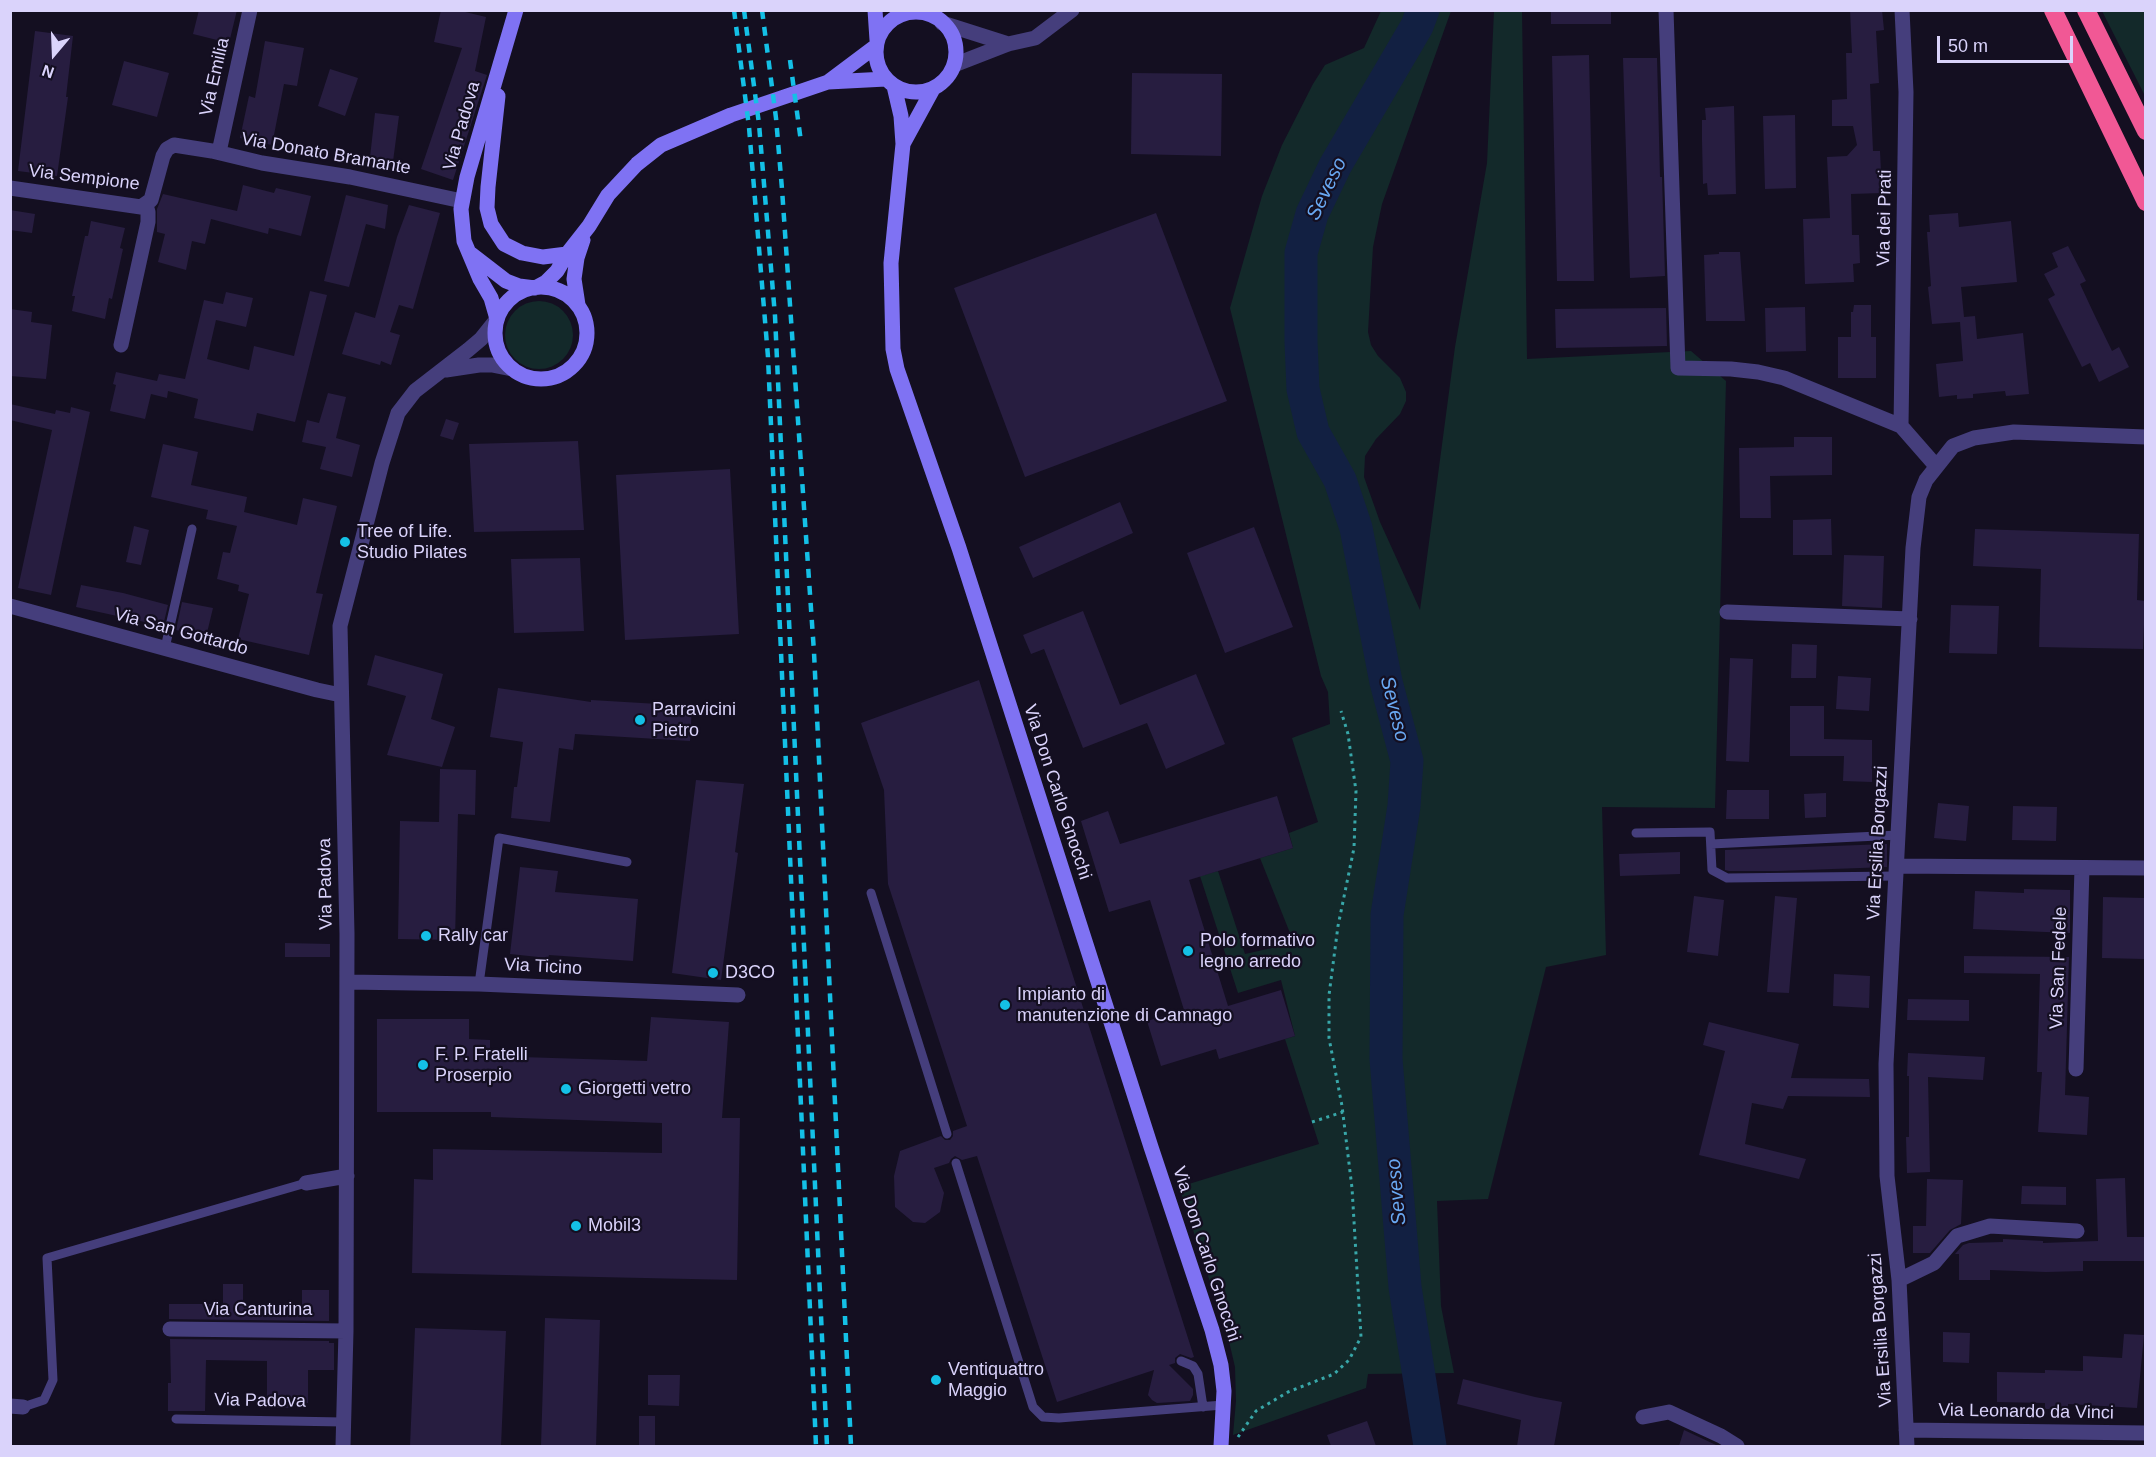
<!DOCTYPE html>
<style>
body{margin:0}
#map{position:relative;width:2156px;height:1457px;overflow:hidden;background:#140f21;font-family:Arial,sans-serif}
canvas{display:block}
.frame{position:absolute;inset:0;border:12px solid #dad3fb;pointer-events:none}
.north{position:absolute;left:24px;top:24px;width:60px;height:60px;-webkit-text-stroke:4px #140f21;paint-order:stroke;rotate:199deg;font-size:16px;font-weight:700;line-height:24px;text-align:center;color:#dad3fb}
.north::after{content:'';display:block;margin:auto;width:21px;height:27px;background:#dad3fb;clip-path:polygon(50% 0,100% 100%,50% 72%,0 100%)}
.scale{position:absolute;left:1937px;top:36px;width:136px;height:27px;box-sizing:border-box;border:3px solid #dad3fb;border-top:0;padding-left:8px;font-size:18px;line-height:21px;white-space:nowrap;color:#dad3fb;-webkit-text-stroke:4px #140f21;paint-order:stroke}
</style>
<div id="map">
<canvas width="2156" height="1457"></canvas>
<div class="frame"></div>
<div class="north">N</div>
<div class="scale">50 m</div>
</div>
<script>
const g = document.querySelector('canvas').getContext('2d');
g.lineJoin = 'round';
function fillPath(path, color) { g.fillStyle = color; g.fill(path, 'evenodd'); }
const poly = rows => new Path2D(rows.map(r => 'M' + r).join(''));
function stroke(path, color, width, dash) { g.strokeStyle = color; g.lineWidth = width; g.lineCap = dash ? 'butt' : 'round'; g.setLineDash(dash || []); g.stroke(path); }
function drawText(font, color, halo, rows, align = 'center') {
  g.font = font + ' Arial,sans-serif'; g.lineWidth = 4.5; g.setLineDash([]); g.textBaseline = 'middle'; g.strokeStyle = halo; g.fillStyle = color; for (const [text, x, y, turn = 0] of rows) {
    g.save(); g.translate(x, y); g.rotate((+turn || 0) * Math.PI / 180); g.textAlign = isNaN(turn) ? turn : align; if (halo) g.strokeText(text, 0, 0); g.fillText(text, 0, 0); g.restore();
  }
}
const green = poly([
 [1381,11,1451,11,1382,204,1373,247,1368,332,1371,345,1378,356,1400,378,1406,392,1406,401,1400,414,1376,439,1365,456,1364,477,1380,522,1420,610,1455,347,1487,163,1494,11,1522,11,1527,359,1691,351,1726,381,1715,808,1602,807,1606,955,1546,967,1488,1199,1437,1201,1441,1306,1454,1373,1368,1374,1366,1388,1233,1435,1236,1401,1235,1367,1228,1337,1179,1187,1319,1144,1285,1039,1295,1036,1281,980,1238,993,1200,876,1218,871,1245,954,1294,943,1260,858,1293,848,1289,833,1318,822,1292,738,1330,724,1328,692,1321,676,1230,308,1262,196,1282,145,1313,84,1325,65,1364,48],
 [2102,11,2145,11,2145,96,2137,80],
 '505 335a34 34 0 1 1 68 0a34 34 0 1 1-68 0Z'
]);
const river = poly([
 [1423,10,1417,26,1335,166,1312,214,1301,253,1301,342,1303,389,1313,432,1340,480,1356,528,1386,682,1407,761,1404,806,1387,915,1386,1059,1405,1287,1430,1446]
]);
const building = poly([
 [199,10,237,10,229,43,193,34],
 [441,10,457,10,486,17,475,71,487,75,453,180,421,169,462,48,434,42],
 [1551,10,1611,10,1611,24,1551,24],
 [1850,10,1882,10,1884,30,1876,31,1879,83,1870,84,1873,151,1880,151,1882,193,1851,194,1852,235,1859,235,1860,263,1853,264,1854,282,1805,284,1803,219,1830,218,1827,157,1847,156,1857,145,1853,126,1832,126,1832,100,1847,99,1846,53,1852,53],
 [35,31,73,36,66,97,68,97,57,176,18,171],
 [265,41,304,48,297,86,284,84,272,145,240,138,249,96,255,98],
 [1589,55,1594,281,1557,281,1552,56],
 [1623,58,1657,58,1660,177,1662,177,1665,276,1630,278],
 [124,61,169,73,157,117,112,105],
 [330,69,358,78,345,116,318,106],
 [1132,73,1222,74,1221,156,1131,154],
 [1734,106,1736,194,1708,195,1707,183,1703,184,1702,140,1702,120,1706,120,1705,108],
 [375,113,399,116,392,169,369,166],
 [1795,115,1796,188,1765,189,1763,116],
 [243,185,274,193,276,188,311,196,301,236,269,228,268,234,211,219,205,244,192,241,186,270,158,262,165,234,157,232,157,209,163,194,237,211],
 [346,195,388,205,385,229,366,224,349,287,324,281],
 [409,205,440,213,413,309,399,305,390,332,400,335,391,365,381,361,380,365,342,354,355,312,375,318,397,237],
 [10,210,35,214,32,233,10,230],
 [1156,213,1227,401,1025,477,954,288],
 [1958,213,1959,227,2011,221,2017,282,1961,287,1964,317,1975,316,1977,339,2023,333,2029,394,2006,396,2005,391,1973,394,1973,398,1957,399,1957,395,1939,397,1936,364,1963,361,1960,322,1932,324,1928,287,1931,286,1927,232,1930,232,1929,215],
 [91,221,125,228,120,248,123,249,112,299,109,298,105,319,72,311,75,296,72,296,85,236,88,236],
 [2068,246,2086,281,2080,284,2094,314,2112,351,2119,347,2129,367,2099,382,2090,363,2082,367,2048,299,2055,295,2044,274,2058,267,2052,253],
 [1719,252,1740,252,1745,321,1706,321,1704,255,1719,254],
 [310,291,327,295,295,422,257,413,253,431,194,418,198,399,168,391,167,398,151,394,145,419,110,411,116,385,113,384,116,372,157,381,159,374,185,379,204,300,223,304,226,292,253,298,246,327,216,320,207,359,249,370,254,346,294,356],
 [1854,305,1871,305,1871,337,1876,337,1876,378,1838,378,1838,337,1851,337,1851,312,1853,312],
 [1805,307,1806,351,1766,352,1765,308],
 [1666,308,1667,346,1556,348,1555,309],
 [10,309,32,312,31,322,52,325,46,379,10,376],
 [328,393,346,397,336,438,360,445,352,477,320,469,326,447,302,442,307,420,319,423],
 [10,404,55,414,56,410,70,413,71,407,90,412,51,595,18,588,52,430,10,420],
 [446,419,459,423,453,440,440,436],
 [1794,437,1832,437,1832,475,1770,476,1771,518,1740,518,1739,448,1794,447],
 [578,441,584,530,474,532,469,444],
 [163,444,198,452,191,485,247,497,244,512,297,525,303,498,337,506,316,593,323,594,309,655,238,639,249,594,238,591,239,585,217,579,223,552,230,553,237,526,206,519,208,510,151,497],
 [730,469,739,634,625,640,616,475],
 [1120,502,1133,533,1033,578,1019,547],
 [1831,519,1832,555,1793,555,1793,520],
 [134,526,149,530,141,565,126,562],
 [1254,527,1293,627,1225,653,1187,553],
 [1975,529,2139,534,2137,600,2145,601,2143,649,2039,647,2041,569,1973,566],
 [1844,555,1884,556,1882,608,1842,606],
 [580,558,584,631,514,633,511,559],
 [81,585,123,593,168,605,163,626,76,607],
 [182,602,213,608,206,637,176,630],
 [1951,605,1999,606,1997,654,1949,653],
 [1083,611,1120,705,1196,674,1225,744,1166,769,1147,723,1083,748,1044,649,1031,654,1023,635],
 [1792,644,1817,645,1816,678,1791,678],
 [375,655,443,674,431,719,455,727,442,767,387,755,406,696,367,685],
 [1730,658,1753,659,1749,762,1726,761],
 [1838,676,1871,678,1869,711,1836,709],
 [979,680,1194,1357,1191,1358,1180,1354,1175,1358,1175,1363,1169,1365,1193,1389,1193,1395,1190,1401,1157,1403,1152,1400,1148,1395,1154,1370,1057,1402,977,1156,962,1160,955,1156,951,1159,949,1163,934,1168,944,1193,940,1212,925,1223,913,1222,895,1207,894,1176,900,1151,941,1136,945,1140,950,1140,953,1136,953,1131,967,1126,888,884,884,790,861,723],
 [498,688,591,702,591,700,692,706,690,741,575,734,573,750,559,748,550,822,511,818,514,787,517,787,523,742,490,737],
 [1790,706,1824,706,1824,739,1872,740,1872,782,1843,781,1844,756,1790,756],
 [440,769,476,770,475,815,458,814,455,940,398,939,400,821,439,822],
 [696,780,744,784,735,852,738,853,721,980,672,973],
 [1727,790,1769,790,1769,819,1726,819],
 [1826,793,1826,817,1805,818,1804,794],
 [1277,796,1293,848,1189,880,1228,1006,1281,990,1295,1036,1219,1059,1216,1049,1161,1066,1147,1021,1184,1010,1150,900,1109,912,1081,821,1108,811,1120,844],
 [1938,803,1969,806,1966,841,1934,838],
 [2013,806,2057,807,2056,841,2012,840],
 [1887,844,1887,867,1778,871,1729,871,1725,870,1725,850],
 [1680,852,1680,874,1620,876,1619,854],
 [520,867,558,871,555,892,638,899,633,961,549,955,548,958,510,954],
 [2024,889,2070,890,2070,933,1973,929,1975,891,2024,893],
 [1694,896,1724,900,1718,956,1687,952],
 [1775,896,1797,898,1789,993,1767,992],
 [2103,897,2145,898,2145,959,2102,958],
 [285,943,330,944,330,957,285,957],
 [1964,956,2069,957,2065,1095,2089,1097,2087,1135,2038,1132,2042,1072,2037,1072,2040,974,1964,973],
 [1834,974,1870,976,1869,1008,1833,1006],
 [1908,999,1969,1000,1969,1021,1907,1020],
 [651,1017,729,1022,722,1118,740,1118,737,1280,412,1273,414,1179,433,1180,433,1149,662,1153,662,1123,491,1117,491,1112,377,1112,377,1019,469,1019,469,1039,490,1040,490,1056,647,1061],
 [1709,1022,1799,1044,1791,1078,1869,1079,1870,1097,1788,1096,1783,1109,1752,1103,1745,1144,1806,1159,1799,1179,1699,1155,1725,1051,1703,1045],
 [1908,1053,1985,1057,1983,1080,1928,1077,1930,1172,1907,1173,1906,1137,1909,1137,1909,1076,1907,1076],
 [2125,1178,2127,1237,2145,1237,2145,1261,2083,1261,2083,1271,2046,1272,1990,1270,1990,1280,1959,1280,1959,1254,1955,1254,1963,1245,1969,1243,2003,1242,2003,1239,2043,1241,2043,1243,2098,1241,2096,1179],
 [1927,1179,1963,1180,1961,1224,1950,1230,1930,1253,1913,1253,1913,1226,1926,1226],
 [2022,1186,2066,1187,2066,1205,2021,1204],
 [223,1284,243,1284,243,1306,302,1305,302,1290,329,1290,329,1321,169,1319,169,1304,223,1304],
 [545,1318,600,1320,596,1446,541,1446],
 [415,1328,506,1331,501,1446,410,1446],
 [1943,1332,1970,1333,1969,1363,1943,1362],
 [2124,1334,2144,1335,2137,1408,2068,1404,2068,1409,2045,1409,2045,1403,1997,1402,1997,1372,2045,1373,2045,1370,2083,1371,2083,1356,2122,1358],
 [170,1339,329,1341,329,1343,334,1343,334,1370,308,1370,308,1403,289,1403,289,1408,267,1408,267,1361,206,1360,205,1411,168,1411,168,1383,171,1383],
 [648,1375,680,1375,679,1406,648,1405],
 [1463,1379,1535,1397,1562,1402,1554,1446,1517,1446,1521,1420,1457,1404],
 [639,1416,655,1416,655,1446,639,1446],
 [1367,1421,1376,1446,1331,1446,1327,1435],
 [1684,1430,1716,1445,1719,1446,1679,1446]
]);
const path = poly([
 [1312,1122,1343,1112],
 [1238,1437,1256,1411,1288,1392,1334,1374,1349,1360,1361,1337,1352,1188,1342,1106,1329,1038,1329,995,1338,926,1354,848,1356,791,1348,734,1341,711]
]);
const lane = poly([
 [165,648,192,529],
 [1636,833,1710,832,1712,870,1727,878,1896,876],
 [1711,844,1899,835],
 [871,893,947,1134],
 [479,984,499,838,627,862],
 [956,1163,1033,1407,1043,1417,1059,1418,1223,1405],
 [1181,1361,1193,1366,1198,1374,1203,1407],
 [23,1407,44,1400,53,1380,47,1258,306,1183],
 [176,1419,343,1422]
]);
const street = poly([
 [1666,10,1678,368,1731,369,1758,372,1784,378,1901,426,1936,466],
 [942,23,1008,44],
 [954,65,1008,44,1035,38,1072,10],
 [219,152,250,10],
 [10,188,141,207,151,200,163,156,167,149,174,145,212,151,262,163,350,177,462,201],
 [121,345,148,222,148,212,146,205],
 [446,370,479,365,492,365,512,369],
 [1901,426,1906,92,1902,10],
 [10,606,317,690,341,695],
 [1727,612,1910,619],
 [1897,866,2146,868],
 [347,982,479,984,738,995],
 [2076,1069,2082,868],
 [306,1183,347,1176],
 [1899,1280,1934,1263,1957,1236,1990,1226,2077,1231],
 [170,1329,346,1331],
 [10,1406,23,1407],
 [1643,1417,1669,1412,1721,1436,1737,1446],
 [1906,1430,2146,1433],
 [343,1446,346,1331,347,934,340,626,382,463,398,413,415,391,468,350,481,339,497,319],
 [1907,1446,1899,1280,1887,1176,1886,1064,1913,548,1919,497,1926,480,1953,446,1974,438,2014,432,2146,437]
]);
const secondary = poly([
 [875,10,877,40],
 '876 52a40 40 0 1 1 80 0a40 40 0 1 1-80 0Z',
 [828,82,876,46],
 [894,86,901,116,903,144,891,263,893,349,897,369,959,548,1151,1147,1212,1330,1221,1365,1224,1391,1221,1446],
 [498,96,488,187,487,208,491,224,504,244,522,253,543,257,567,254],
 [903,144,933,89],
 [471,254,506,281,519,286,535,288,546,282,557,271,567,254,589,226,608,195,637,164,661,145,731,115,828,82,886,79],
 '495 333a46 46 0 1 1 92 0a46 46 0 1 1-92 0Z',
 [578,305,574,279,577,258,583,240],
 [497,319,491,298,480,279,464,241,461,209,467,177,516,10]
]);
const highway = poly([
 [2053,10,2146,202],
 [2086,10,2146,131]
]);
const rail = poly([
 [734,10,749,127,768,357,816,1446],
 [744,10,759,124,775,316,827,1446],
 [762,10,776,118,782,189,814,652,851,1446],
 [790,60,801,142]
]);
const markers = [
 [345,542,6,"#14c0e6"],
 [640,720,6,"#14c0e6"],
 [426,936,6,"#14c0e6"],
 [1188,951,6,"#14c0e6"],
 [713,973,6,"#14c0e6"],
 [1005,1005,6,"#14c0e6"],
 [423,1065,6,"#14c0e6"],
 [566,1089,6,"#14c0e6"],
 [576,1226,6,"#14c0e6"],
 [936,1380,6,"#14c0e6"]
];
const streetNames = [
 ["Via Emilia",215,77,-77],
 ["Via Padova",462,126,-74],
 ["Via Donato Bramante",326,154,10],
 ["Via Sempione",84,178,7],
 ["Via dei Prati",1885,218,-89],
 ["Via San Gottardo",181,632,15],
 ["Via Don Carlo Gnocchi",1057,792,72],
 ["Via Ersilia Borgazzi",1878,843,-87],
 ["Via Padova",326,884,-91],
 ["Via Ticino",543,967,3],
 ["Via San Fedele",2059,968,-88],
 ["Via Don Carlo Gnocchi",1206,1254,72],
 ["Via Canturina",258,1310],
 ["Via Ersilia Borgazzi",1881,1330,-94],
 ["Via Padova",260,1401,1],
 ["Via Leonardo da Vinci",2026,1412,1]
];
const poiNames = [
 ["Tree of Life.",357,532],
 ["Studio Pilates",357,553],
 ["Parravicini",652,710],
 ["Pietro",652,731],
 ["Rally car",438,936],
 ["Polo formativo",1200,941],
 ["legno arredo",1200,962],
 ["D3CO",725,973],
 ["Impianto di",1017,995],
 ["manutenzione di Camnago",1017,1016],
 ["F. P. Fratelli",435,1055],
 ["Proserpio",435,1076],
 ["Giorgetti vetro",578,1089],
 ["Mobil3",588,1226],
 ["Ventiquattro",948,1370],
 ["Maggio",948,1391]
];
const waterNames = [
 ["Seveso",1327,189,-64],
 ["Seveso",1394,709,76],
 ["Seveso",1397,1192,-95]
];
fillPath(green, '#13292a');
stroke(river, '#122042', 33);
fillPath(building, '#271d40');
stroke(path, '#38a7a9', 3, [3, 4.5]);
stroke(lane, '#453e7c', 9);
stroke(street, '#453e7c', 15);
stroke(secondary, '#7f72f3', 15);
stroke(highway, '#f15895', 18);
stroke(rail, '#14c0e6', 4.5, [9, 8]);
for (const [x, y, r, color] of markers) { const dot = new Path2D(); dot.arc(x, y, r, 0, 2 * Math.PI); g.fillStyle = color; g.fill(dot); stroke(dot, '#140f21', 2); }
drawText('18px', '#dad3fb', '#140f21', streetNames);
drawText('18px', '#dad3fb', '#140f21', poiNames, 'left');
drawText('italic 20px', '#69a8f2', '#140f21', waterNames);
</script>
